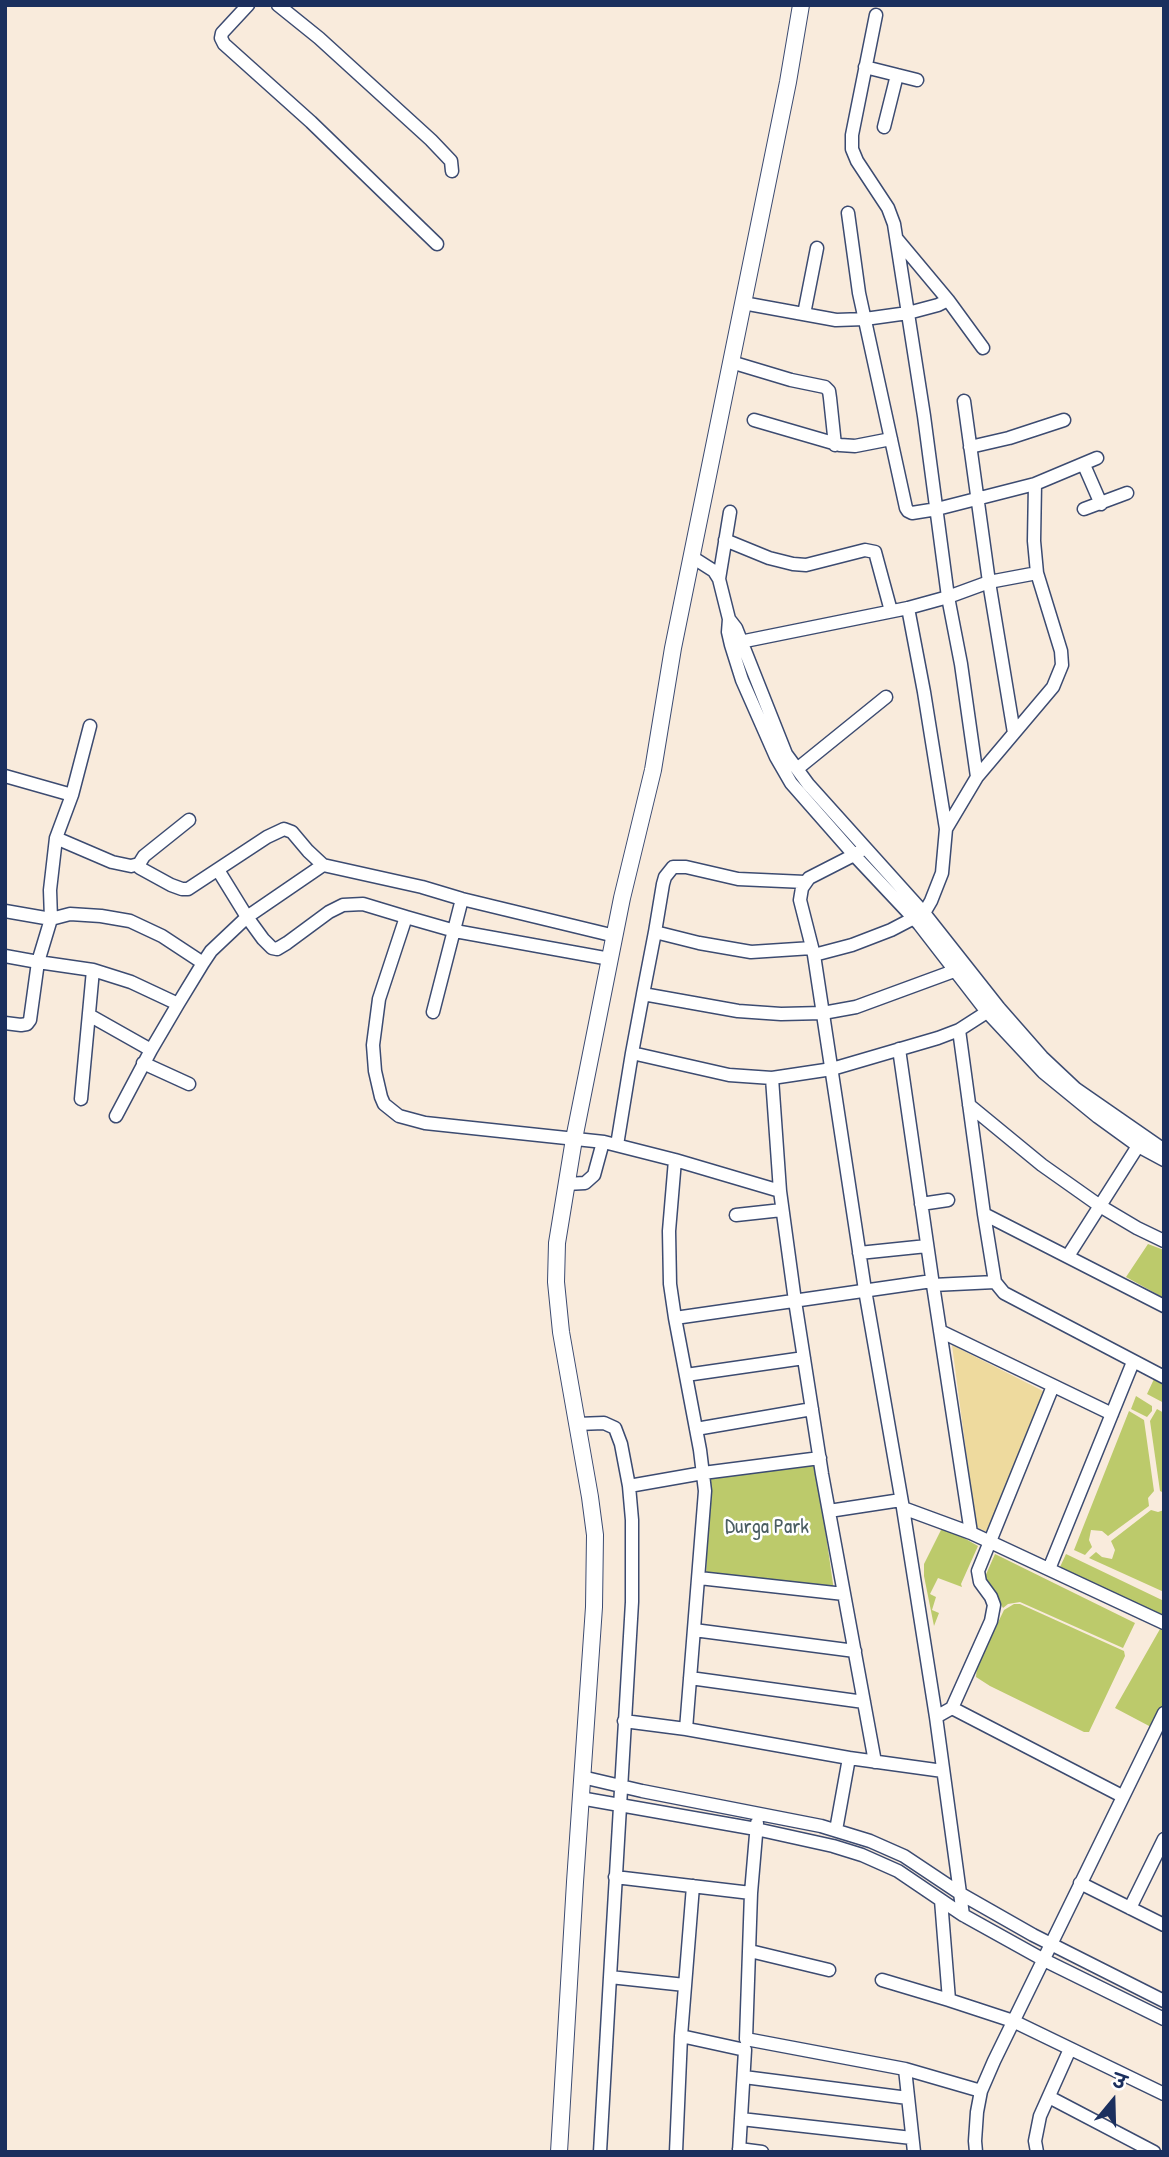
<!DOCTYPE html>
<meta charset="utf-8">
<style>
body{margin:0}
#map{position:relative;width:1169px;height:2157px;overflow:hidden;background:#f9ebdc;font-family:"Patrick Hand","Playpen Sans Deva",sans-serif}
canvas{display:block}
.frame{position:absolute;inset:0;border:7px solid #1b2f5e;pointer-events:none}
.north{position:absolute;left:1078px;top:2066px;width:70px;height:70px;-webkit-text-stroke:5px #fff;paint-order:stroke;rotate:19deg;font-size:19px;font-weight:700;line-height:28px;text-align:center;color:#1b2f5e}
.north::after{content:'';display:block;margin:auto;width:24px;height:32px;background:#1b2f5e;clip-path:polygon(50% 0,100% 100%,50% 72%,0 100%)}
</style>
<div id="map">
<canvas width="1169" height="2157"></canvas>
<div class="frame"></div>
<div class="north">उ</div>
</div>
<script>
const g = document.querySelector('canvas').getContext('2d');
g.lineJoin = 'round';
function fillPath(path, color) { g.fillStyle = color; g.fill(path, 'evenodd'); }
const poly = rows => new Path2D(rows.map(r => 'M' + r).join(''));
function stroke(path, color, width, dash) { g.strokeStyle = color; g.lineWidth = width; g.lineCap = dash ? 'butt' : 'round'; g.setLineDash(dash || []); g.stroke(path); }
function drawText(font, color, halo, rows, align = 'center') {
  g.font = font + ' "Patrick Hand",sans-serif'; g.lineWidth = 5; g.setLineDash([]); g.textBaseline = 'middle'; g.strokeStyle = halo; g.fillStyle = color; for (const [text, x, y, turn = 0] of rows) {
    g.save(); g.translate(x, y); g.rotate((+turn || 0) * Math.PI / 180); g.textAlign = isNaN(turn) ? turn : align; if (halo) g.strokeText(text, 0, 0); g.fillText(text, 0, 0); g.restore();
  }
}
const green = poly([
 [1148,1244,1164,1250,1164,1298,1126,1277],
 [1154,1379,1164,1384,1164,1403,1147,1394],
 [1136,1396,1152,1406,1152,1411,1147,1417,1131,1409],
 [1157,1409,1164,1413,1164,1493,1160,1491,1150,1421],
 [1129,1411,1144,1420,1154,1491,1148,1498,1149,1506,1108,1536,1102,1531,1091,1530,1089,1540,1092,1547,1085,1555,1074,1550],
 [816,1465,834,1591,706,1576,710,1478],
 [1151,1510,1158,1512,1164,1510,1164,1592,1089,1558,1096,1552,1102,1557,1112,1559,1115,1550,1111,1541],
 [943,1526,978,1546,961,1584,962,1587,938,1578,930,1594,936,1597,932,1610,939,1613,934,1626,924,1576,924,1564],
 [995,1554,1135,1623,1123,1648,1020,1602,1008,1604,1003,1608,999,1601,987,1588,984,1579],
 [1066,1554,1164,1601,1164,1617,1060,1567],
 [1014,1604,1020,1604,1124,1651,1125,1656,1089,1732,1084,1732,990,1686,976,1677,977,1666,1004,1610],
 [1160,1629,1164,1631,1164,1703,1151,1727,1115,1708]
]);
const sand = poly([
 [952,1345,1045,1392,987,1532,976,1527]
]);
const minor = poly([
 [248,5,222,33,221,38,224,44,311,122,437,244],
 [278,5,319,38,431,140,451,161,452,171],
 [876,15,852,135,852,149,857,161,888,208,894,224,924,416,948,597,961,664,977,777],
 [865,67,917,80],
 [884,127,897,75],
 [848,213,859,293,906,508,908,511,912,513,937,509,1035,484,1097,458],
 [897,239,948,300,983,348],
 [743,303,836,320,865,319,908,313,938,305,948,300],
 [804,314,817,248],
 [731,362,791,380,825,387,829,391,830,398,835,445],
 [964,401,989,582,1014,733],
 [754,420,840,445,855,446,891,439],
 [970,447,1009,438,1064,420],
 [1084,465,1101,504],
 [1084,509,1127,493],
 [725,540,769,558,793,564,806,565,865,550,875,552,891,611],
 [692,557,714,571,719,579,729,619,736,628,786,754,808,784,924,913,999,1008,1042,1057,1076,1089,1164,1150],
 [719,579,730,512],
 [908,608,924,692,946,829,942,873,931,901,924,913],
 [729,619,728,632,731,645,742,680,776,757,791,783,856,857,919,924,987,1012,1043,1072,1098,1117,1138,1146,1164,1160],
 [740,642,908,608,948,597,989,582,1037,573],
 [797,769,886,697],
 [5,776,72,795,56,838,50,890,51,919,5,911],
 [72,795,90,726],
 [189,820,144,856,139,864,140,868,171,885,182,889,188,889,267,837,284,829,292,832,308,851,323,865,247,917,211,951,203,963],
 [946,829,977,777,1053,687,1062,665,1061,651,1037,573,1034,541,1035,484],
 [56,838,112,862,131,866,139,864],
 [865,848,854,855,809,878,802,888,800,900,814,955,865,1290,903,1508,936,1717,963,1915],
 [323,865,422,887,462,899,615,936],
 [218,870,247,917,263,939,272,948,277,949,287,943,329,912,343,905,363,904,406,917,379,999,373,1045,375,1071,381,1097,384,1104,399,1116,425,1123,604,1142,675,1160,780,1191,795,1301,822,1474,875,1762],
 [406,917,455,931,610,959],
 [655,932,663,884,665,877,673,867,686,867,738,879,805,882],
 [814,955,852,945,891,930,914,918],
 [5,956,38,962,30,1020,27,1024,21,1025,5,1023],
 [643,994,655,932,699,943,751,952,812,948],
 [433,1012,462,899],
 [89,1015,151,1050],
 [959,1030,984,1214,1164,1306],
 [899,1049,933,1285,995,1282],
 [632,1053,643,994,738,1011,781,1014,823,1013,856,1007,954,971],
 [143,1063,189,1084],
 [772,1078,780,1191],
 [81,1099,93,970],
 [969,1105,1042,1165,1100,1206,1137,1228,1164,1241],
 [116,1116,151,1050,178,1004,203,963,162,936,130,921,101,916,70,914,51,919,38,962,93,970,131,982,178,1004],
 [617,1145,632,1053,729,1075,772,1078,832,1069,938,1038,959,1030,987,1012],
 [675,1160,669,1231,670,1284,675,1318,700,1450,705,1491,686,1729,849,1758],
 [566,1184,585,1183,594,1175,603,1142],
 [921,1204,948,1200],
 [984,1214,995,1282,1004,1293,1164,1377],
 [736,1215,782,1210],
 [859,1253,927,1246],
 [1068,1256,1138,1146],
 [675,1318,932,1281],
 [940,1331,1112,1414],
 [686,1375,804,1358],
 [577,1424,604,1423,615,1428,621,1444,629,1486,632,1520,632,1602,610,1977,685,1985],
 [696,1429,812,1409],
 [629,1486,703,1473,820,1458],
 [903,1508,971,1533,933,1285],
 [829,1511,901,1500],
 [971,1533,1164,1623],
 [1049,1569,1133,1362],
 [699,1578,844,1594],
 [694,1630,855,1651],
 [690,1678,864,1702],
 [952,1708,1122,1796],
 [936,1717,952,1708,991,1621,994,1605,991,1597,980,1582,978,1571,1053,1386],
 [624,1721,686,1729],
 [582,1777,642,1791,821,1826,870,1841,904,1856,961,1894,1033,1935,1164,2001],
 [580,1798,756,1829,833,1846,862,1855,898,1871,963,1915,1044,1960,1164,2019],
 [757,1823,751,1893,746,2039,905,2069,981,2091],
 [836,1830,849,1758,943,1771],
 [615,1877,751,1893],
 [1080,1883,1164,1925],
 [941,1900,949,2000,1013,2021,1164,2094],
 [1130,1908,1164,1839],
 [750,1951,829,1970],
 [882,1980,949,2000],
 [681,2036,693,1886],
 [905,2069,914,2152],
 [744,2077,908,2098],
 [1049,2097,1154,2152],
 [741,2119,912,2138],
 [739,2149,762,2152],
 [600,2152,610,1977],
 [676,2152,681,2036,745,2050,739,2152],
 [976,2152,975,2141,977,2112,981,2091,994,2061,1164,1713],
 [1037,2152,1035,2141,1040,2116,1070,2049]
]);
const major = poly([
 [559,2152,575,1882,594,1607,595,1535,590,1497,561,1332,556,1282,557,1243,574,1139,622,898,653,770,673,648,788,82,801,5]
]);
const parkNames = [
 ["Durga Park",767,1527]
];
fillPath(green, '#bcca6b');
fillPath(sand, '#eeda9e');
stroke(minor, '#3c4b71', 15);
stroke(major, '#3c4b71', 18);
stroke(minor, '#fff', 12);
stroke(major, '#fff', 16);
drawText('21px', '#4b5e62', '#fff', parkNames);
</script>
